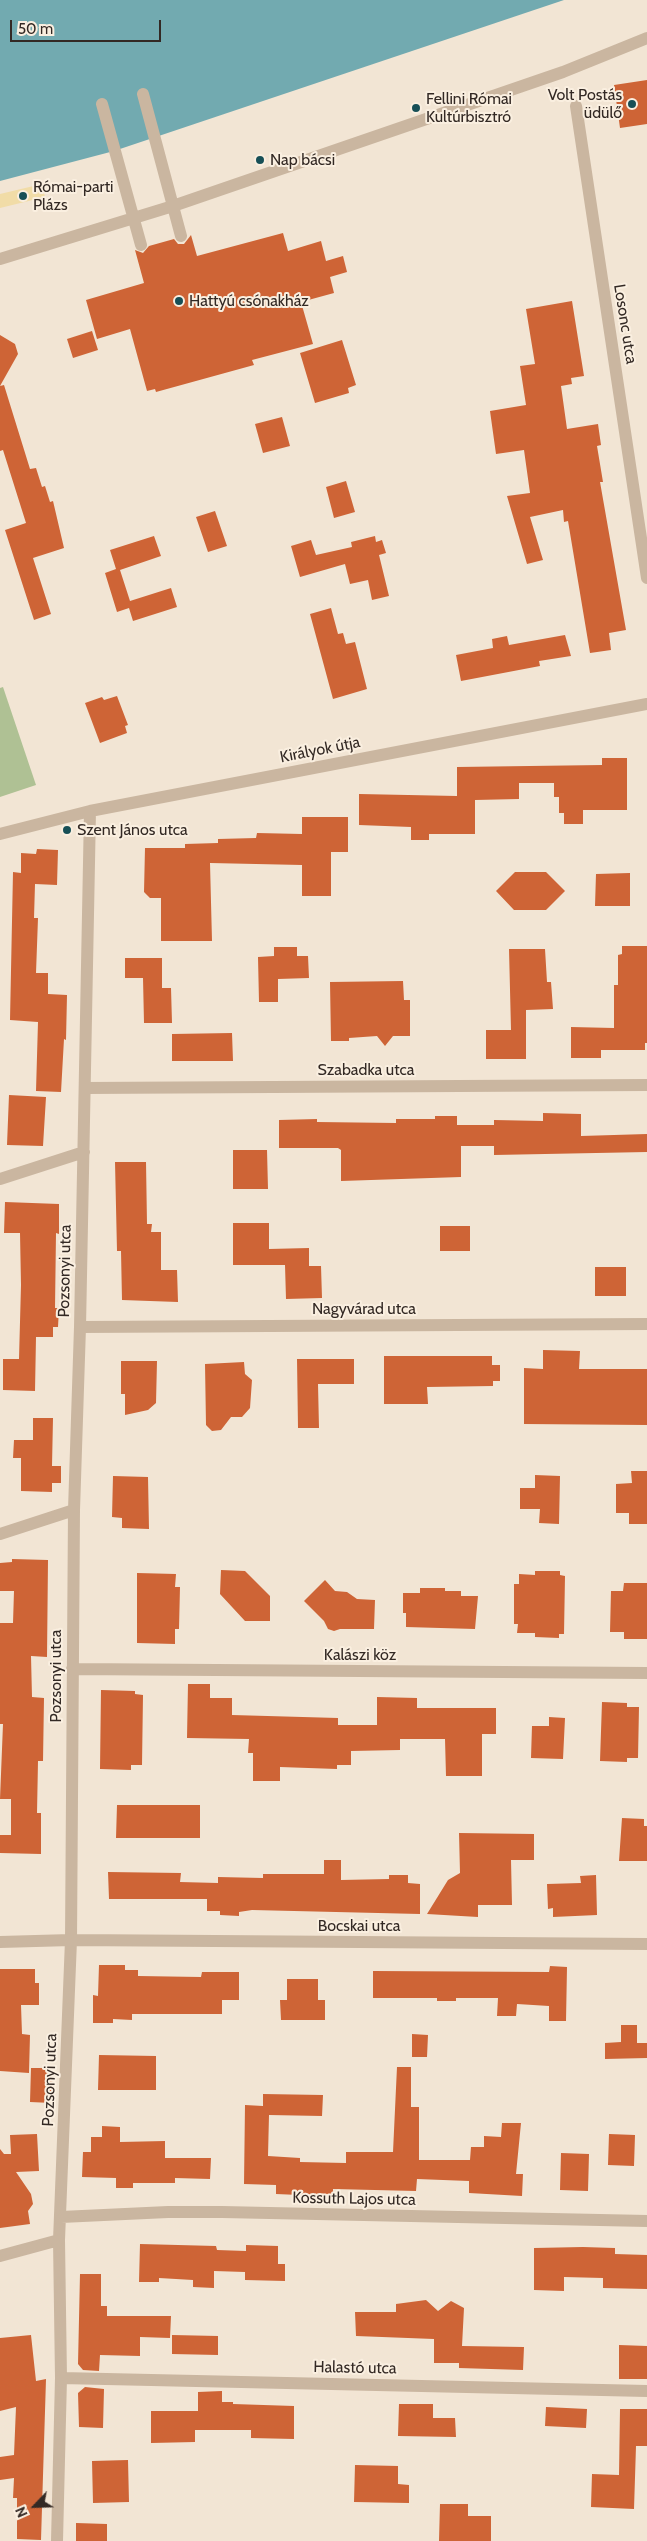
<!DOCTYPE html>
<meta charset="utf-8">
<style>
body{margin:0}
#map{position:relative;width:647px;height:2541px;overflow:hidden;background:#f2e5d4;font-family:Cabin,sans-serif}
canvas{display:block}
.north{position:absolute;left:10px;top:2481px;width:50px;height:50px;-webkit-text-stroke:4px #faefe0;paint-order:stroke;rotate:246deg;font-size:14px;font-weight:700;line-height:20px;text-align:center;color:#332924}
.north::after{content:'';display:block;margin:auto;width:18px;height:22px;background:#332924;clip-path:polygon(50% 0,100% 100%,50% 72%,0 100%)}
.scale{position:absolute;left:10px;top:20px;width:151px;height:22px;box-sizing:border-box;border:2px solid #332924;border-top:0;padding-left:6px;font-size:15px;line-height:18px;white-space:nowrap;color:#332924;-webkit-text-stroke:4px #faefe0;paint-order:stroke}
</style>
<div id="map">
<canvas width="647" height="2541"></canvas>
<div class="north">N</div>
<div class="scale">50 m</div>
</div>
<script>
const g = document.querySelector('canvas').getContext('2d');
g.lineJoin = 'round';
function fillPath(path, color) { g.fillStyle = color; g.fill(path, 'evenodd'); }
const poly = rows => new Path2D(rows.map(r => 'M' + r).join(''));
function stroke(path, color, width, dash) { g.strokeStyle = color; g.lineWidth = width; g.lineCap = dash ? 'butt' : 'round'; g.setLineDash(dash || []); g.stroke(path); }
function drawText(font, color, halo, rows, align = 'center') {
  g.font = font + ' Cabin,sans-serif'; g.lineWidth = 4; g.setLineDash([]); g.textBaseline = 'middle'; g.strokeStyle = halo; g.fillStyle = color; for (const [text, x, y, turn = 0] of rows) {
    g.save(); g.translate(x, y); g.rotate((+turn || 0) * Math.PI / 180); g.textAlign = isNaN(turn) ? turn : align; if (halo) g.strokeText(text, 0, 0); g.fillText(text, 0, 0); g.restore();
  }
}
const green = poly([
 [3,687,36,785,0,797,0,688]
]);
const sand = poly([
 [42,184,45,197,0,208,0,194]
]);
const water = poly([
 [0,0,564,0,114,151,0,181]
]);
const building = poly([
 [647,80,647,124,620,128,614,85],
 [283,233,288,251,321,241,326,261,343,256,347,272,330,277,334,293,301,302,313,344,252,360,254,365,156,392,155,389,147,391,130,329,97,339,86,300,144,283,135,250,143,253,149,246,174,239,178,244,184,244,191,235,197,256],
 [572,301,584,376,571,378,572,384,561,386,567,429,598,424,601,445,597,446,603,482,600,482,626,630,609,633,611,650,590,653,568,521,564,522,563,510,530,517,543,560,527,564,507,496,530,493,524,450,496,454,490,411,526,405,520,366,535,364,526,309],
 [92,331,98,350,73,358,67,339],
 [0,335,15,344,18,354,0,386,4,385,30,469,36,468,42,487,45,486,50,502,53,501,64,548,33,558,51,614,34,620,5,530,26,523,3,450,0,451],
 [342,340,356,385,348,388,349,393,315,403,300,353],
 [282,417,290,446,263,453,255,424],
 [346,481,355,512,334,518,326,487],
 [215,511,227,546,208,552,196,517],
 [154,536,161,556,120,570,130,601,171,588,177,607,133,621,129,608,117,612,105,573,116,569,110,550],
 [375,536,376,542,382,540,386,553,379,555,389,596,372,600,368,580,350,584,345,564,300,577,291,546,311,540,316,555,352,547,351,542],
 [331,608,338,634,343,633,346,644,355,642,367,689,333,699,310,614],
 [565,635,571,656,539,661,540,666,461,681,456,655,493,648,492,639,507,636,509,645],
 [117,696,128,725,125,726,127,733,100,743,85,703,102,697,104,700],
 [602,758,627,758,627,810,583,810,583,824,564,824,564,813,559,813,559,797,554,797,554,783,519,783,519,799,475,800,475,834,429,834,429,840,411,840,411,827,359,825,359,794,457,796,457,767,602,765],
 [302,817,348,817,348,852,331,852,331,896,302,896,302,865,210,863,212,941,161,941,161,898,150,898,144,892,145,848,185,848,185,844,218,843,218,839,256,838,257,833,302,834],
 [37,849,58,850,57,885,35,884,34,918,38,918,36,973,48,973,48,994,67,995,66,1040,64,1039,61,1092,36,1091,38,1022,10,1020,13,872,21,873,21,853,36,854],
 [515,872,546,872,565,891,546,910,514,910,496,891],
 [630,873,630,906,595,906,596,874],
 [622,946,647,946,647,1043,645,1043,645,1050,601,1050,601,1058,571,1058,571,1027,614,1028,614,985,618,985,618,955,622,954],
 [274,947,297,947,297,956,308,956,309,978,278,979,278,1002,259,1002,258,957,274,956],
 [509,949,545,949,547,982,551,982,553,1009,526,1010,526,1059,486,1059,486,1030,511,1030],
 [125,958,162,958,162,988,171,988,172,1023,144,1023,143,978,125,978],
 [403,981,404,1000,410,1000,410,1036,393,1036,385,1046,377,1036,349,1038,349,1041,331,1041,330,982],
 [232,1033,233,1061,172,1061,172,1034],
 [9,1095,46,1097,43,1146,7,1145],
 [543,1113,581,1114,581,1136,647,1134,647,1152,494,1155,494,1146,461,1146,461,1177,341,1181,341,1150,338,1148,279,1148,279,1120,317,1119,317,1122,396,1123,396,1119,435,1119,435,1116,457,1116,457,1125,494,1125,494,1120,543,1121],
 [233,1150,267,1150,268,1189,233,1189],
 [115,1162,146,1162,147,1224,152,1224,151,1232,161,1232,161,1270,177,1270,178,1302,122,1300,121,1251,117,1251],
 [5,1202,59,1204,59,1234,56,1233,55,1308,59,1308,58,1327,53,1327,53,1337,36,1337,35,1391,3,1390,3,1359,19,1359,21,1285,20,1233,4,1233],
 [233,1223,269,1223,269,1249,309,1248,309,1266,321,1266,322,1298,286,1299,285,1265,233,1265],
 [440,1226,470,1226,470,1251,440,1251],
 [595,1267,626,1267,626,1296,595,1296],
 [543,1350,580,1351,579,1369,647,1369,647,1425,524,1424,524,1368,543,1369],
 [384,1356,492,1356,492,1365,500,1365,500,1381,493,1381,493,1386,427,1387,428,1404,384,1404],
 [297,1359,354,1359,354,1384,318,1384,319,1428,298,1428],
 [121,1361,157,1361,156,1403,148,1410,125,1415,125,1394,121,1394],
 [244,1362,245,1374,252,1380,250,1408,242,1417,231,1417,221,1430,212,1431,206,1425,205,1364],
 [33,1418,53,1418,52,1466,61,1466,61,1483,52,1483,52,1492,21,1491,21,1458,13,1458,14,1440,33,1440],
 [631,1471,647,1471,647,1524,629,1524,629,1513,616,1513,616,1484,632,1483],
 [535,1475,560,1476,559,1524,539,1523,540,1509,520,1509,520,1488,535,1488],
 [113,1476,148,1477,149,1529,122,1528,122,1518,112,1517],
 [12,1559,48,1560,47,1657,31,1656,32,1697,44,1698,43,1761,38,1761,37,1813,41,1813,41,1854,0,1853,0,1835,11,1835,11,1799,0,1799,3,1724,0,1724,0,1623,13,1623,14,1591,0,1591,0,1563,12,1562],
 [221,1570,245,1571,270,1596,270,1621,245,1621,220,1594],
 [535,1571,560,1571,560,1575,565,1576,564,1634,559,1634,559,1638,535,1637,535,1633,517,1633,518,1624,514,1624,514,1584,519,1584,519,1574,535,1575],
 [137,1573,176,1574,175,1587,180,1587,179,1629,175,1629,175,1644,137,1643],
 [325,1580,335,1591,347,1592,357,1599,375,1600,374,1629,340,1629,334,1631,328,1629,324,1621,304,1601],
 [624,1583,647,1583,647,1639,624,1639,624,1632,610,1632,611,1591,623,1591],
 [420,1588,445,1588,445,1591,461,1591,461,1596,478,1596,475,1629,406,1627,406,1613,403,1613,403,1593,420,1593],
 [188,1684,210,1684,210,1698,232,1698,232,1715,338,1718,338,1725,377,1725,377,1697,417,1698,417,1708,496,1708,496,1734,482,1734,482,1776,446,1776,445,1739,400,1739,400,1750,351,1751,351,1765,337,1765,337,1769,280,1767,280,1781,253,1781,253,1753,248,1753,249,1739,187,1738],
 [101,1690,135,1691,135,1694,143,1695,142,1765,131,1765,131,1770,100,1769],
 [602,1702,627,1703,627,1707,639,1707,638,1758,627,1758,627,1762,600,1761],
 [549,1717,565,1718,563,1759,531,1758,532,1726,549,1726],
 [117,1805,200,1805,200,1838,116,1838],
 [622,1818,644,1819,644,1826,647,1826,647,1861,619,1861],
 [459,1833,534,1834,534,1860,511,1860,512,1905,478,1905,478,1917,427,1914,448,1880,460,1873],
 [324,1860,341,1860,341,1880,389,1879,389,1875,408,1875,408,1883,420,1884,420,1914,252,1910,239,1912,239,1916,220,1915,220,1911,207,1911,207,1899,109,1899,108,1872,181,1873,180,1882,218,1883,218,1877,263,1878,263,1874,324,1874],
 [596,1875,597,1915,553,1917,553,1908,548,1909,547,1884,581,1883,580,1876],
 [99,1965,125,1965,125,1970,138,1970,138,1976,201,1977,202,1972,239,1972,239,2000,222,2000,222,2014,132,2014,132,2020,113,2019,113,2023,93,2023,93,1995,98,1996],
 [550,1966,567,1967,566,2021,549,2021,549,2006,517,2004,516,2016,497,2016,498,1998,456,1998,456,2001,437,2001,437,1998,373,1998,373,1971,549,1972],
 [0,1969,35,1969,35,1983,39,1983,39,2005,21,2005,22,2034,30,2035,29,2073,0,2071],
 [287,1979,318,1979,318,2000,325,2000,325,2020,281,2020,280,2000,287,2000],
 [621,2025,637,2025,637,2043,647,2043,647,2058,605,2059,605,2043,621,2042],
 [412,2034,428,2035,427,2057,412,2057],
 [99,2055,156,2056,156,2090,98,2090],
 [397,2067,411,2067,411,2107,419,2107,419,2160,470,2160,471,2147,484,2147,484,2136,501,2137,502,2123,521,2123,516,2174,523,2174,522,2196,469,2193,469,2181,417,2179,416,2191,333,2189,333,2194,299,2195,276,2194,276,2185,244,2184,245,2105,263,2106,263,2094,323,2095,322,2116,269,2115,268,2156,300,2158,300,2162,346,2163,346,2152,393,2152],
 [31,2068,53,2068,52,2103,30,2102],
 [102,2126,120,2127,120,2142,165,2141,165,2158,211,2158,210,2179,175,2178,175,2183,133,2183,133,2188,116,2188,116,2178,82,2177,83,2152,91,2152,91,2137,102,2137],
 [37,2134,39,2171,16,2172,31,2194,33,2204,28,2211,30,2224,0,2228,0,2149,4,2154,11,2154,10,2135],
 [609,2134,635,2135,634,2166,608,2165],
 [561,2153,589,2154,588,2191,560,2190],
 [140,2244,216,2246,217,2250,246,2251,246,2245,278,2246,278,2264,285,2264,285,2281,245,2280,245,2272,214,2271,214,2288,193,2287,193,2280,159,2278,159,2282,139,2282],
 [583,2247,615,2248,615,2254,647,2255,647,2289,603,2288,603,2278,564,2277,564,2291,534,2290,534,2248],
 [80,2274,101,2274,101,2306,107,2306,107,2316,171,2316,170,2338,140,2337,140,2356,100,2355,99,2371,83,2370,78,2364],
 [426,2300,438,2311,451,2301,464,2308,462,2346,524,2347,523,2370,459,2368,459,2363,434,2363,434,2339,356,2336,355,2312,396,2312,396,2304],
 [31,2335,36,2381,46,2379,41,2540,17,2539,17,2498,13,2498,14,2478,0,2480,0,2457,14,2455,16,2407,0,2411,0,2338],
 [172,2335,218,2336,218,2355,172,2354],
 [619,2345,647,2346,647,2379,619,2379],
 [85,2387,104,2389,103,2428,79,2427,78,2393],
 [222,2391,222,2402,233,2402,233,2404,294,2406,294,2439,251,2438,251,2430,195,2430,195,2442,151,2443,151,2411,198,2411,198,2392],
 [399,2404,433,2404,433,2418,455,2418,456,2437,398,2436],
 [546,2407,587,2409,586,2428,545,2426],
 [620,2409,647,2409,647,2446,636,2446,634,2509,591,2507,592,2474,619,2475],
 [128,2460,129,2502,93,2503,92,2461],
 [355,2465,398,2466,398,2484,409,2485,409,2503,354,2502],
 [440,2504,468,2504,468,2516,491,2516,491,2541,439,2541],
 [76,2523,107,2524,107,2541,76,2541]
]);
const minor = poly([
 [143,94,181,236],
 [102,104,141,245],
 [576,106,647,578],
 [0,259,173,206,563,72,647,38],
 [0,834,90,811,647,704],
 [85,1088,647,1085],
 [0,1179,84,1152],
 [80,1327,647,1324],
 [0,1534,74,1510],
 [72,1669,647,1673],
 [0,1942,71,1940,647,1944],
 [61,2217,168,2212,222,2212,647,2221],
 [0,2256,59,2240],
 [61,2378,647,2391],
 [57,2541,61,2378,59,2240,71,1940,74,1510,80,1327,90,811]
]);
const markers = [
 [632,104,5,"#174f56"],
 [416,108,5,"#174f56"],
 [260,160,5,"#174f56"],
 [23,196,5,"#174f56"],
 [179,301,5,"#174f56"],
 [67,830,5,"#174f56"]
];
const poiNames = [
 ["Volt Postás",622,95,"right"],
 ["üdülő",622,113,"right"],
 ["Fellini Római",426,99],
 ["Kultúrbisztró",426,117],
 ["Nap bácsi",270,160],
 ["Római-parti",33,187],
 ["Plázs",33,205],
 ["Hattyú csónakház",189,301],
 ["Szent János utca",77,830]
];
const streetNames = [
 ["Losonc utca",625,324,81],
 ["Királyok útja",320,750,-11],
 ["Szabadka utca",366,1070],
 ["Pozsonyi utca",65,1271,-89],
 ["Nagyvárad utca",364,1309],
 ["Kalászi köz",360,1655],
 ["Pozsonyi utca",56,1676,-90],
 ["Bocskai utca",359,1926],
 ["Pozsonyi utca",50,2080,-88],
 ["Kossuth Lajos utca",354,2199,1],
 ["Halastó utca",355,2368,1]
];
fillPath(green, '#afc194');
fillPath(sand, '#f1dca7');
fillPath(water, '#72aab0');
fillPath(building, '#ce6436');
stroke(minor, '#cab6a0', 12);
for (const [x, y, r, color] of markers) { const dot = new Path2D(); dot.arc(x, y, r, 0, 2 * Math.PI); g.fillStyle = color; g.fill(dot); stroke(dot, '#faefe0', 2); }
drawText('16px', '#332924', '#faefe0', poiNames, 'left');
drawText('16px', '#332924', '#faefe0', streetNames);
</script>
